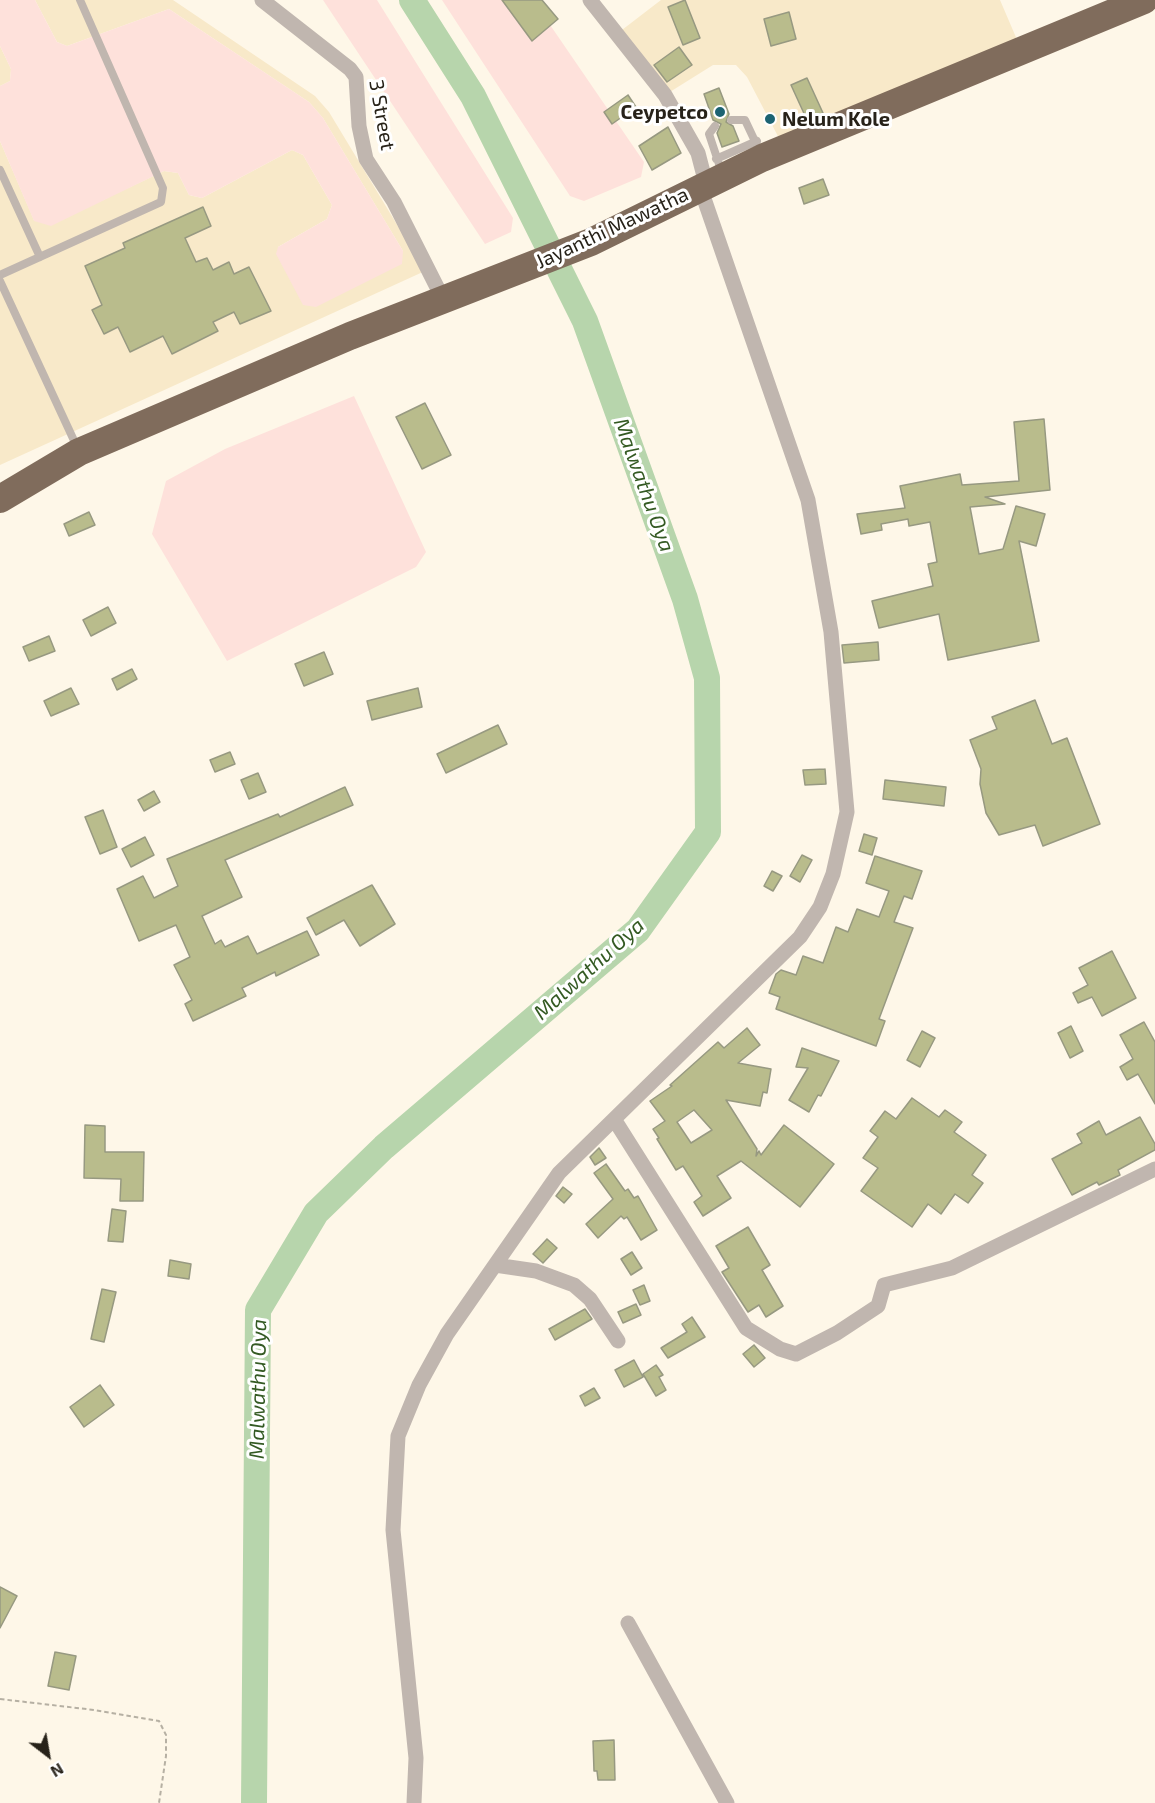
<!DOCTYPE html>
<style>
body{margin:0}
#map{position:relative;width:1155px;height:1803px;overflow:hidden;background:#fef7e8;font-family:"Exo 2",sans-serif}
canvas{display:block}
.north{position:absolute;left:18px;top:1725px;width:60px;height:60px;-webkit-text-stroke:4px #fff;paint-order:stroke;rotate:149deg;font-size:16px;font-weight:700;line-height:24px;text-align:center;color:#272219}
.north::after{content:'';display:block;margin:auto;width:21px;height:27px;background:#272219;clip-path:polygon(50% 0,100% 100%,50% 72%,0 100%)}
</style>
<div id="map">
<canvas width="1155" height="1803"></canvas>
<div class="north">N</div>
</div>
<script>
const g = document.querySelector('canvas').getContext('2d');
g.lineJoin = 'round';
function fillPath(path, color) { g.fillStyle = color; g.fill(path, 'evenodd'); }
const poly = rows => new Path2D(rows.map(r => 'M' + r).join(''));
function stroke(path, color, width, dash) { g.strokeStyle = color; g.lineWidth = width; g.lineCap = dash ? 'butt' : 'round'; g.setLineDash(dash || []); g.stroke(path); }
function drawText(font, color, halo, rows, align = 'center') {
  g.font = font + ' "Exo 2",sans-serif'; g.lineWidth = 6; g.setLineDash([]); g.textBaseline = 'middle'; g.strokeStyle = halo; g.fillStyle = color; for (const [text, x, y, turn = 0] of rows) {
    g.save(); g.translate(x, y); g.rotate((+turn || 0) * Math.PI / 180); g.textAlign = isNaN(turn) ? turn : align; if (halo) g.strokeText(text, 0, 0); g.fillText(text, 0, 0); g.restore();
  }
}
const built = poly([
 [35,0,173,0,315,96,329,112,425,271,0,465,0,141,34,220,50,225,164,171,178,173,189,195,202,198,292,150,303,155,332,205,327,219,278,247,403,251,323,118,309,102,169,9,67,46,57,42],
 [661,0,1000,0,1018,42,781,142,747,77,736,65,713,65,665,95,618,33],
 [0,46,11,69,10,81,0,86]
]);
const green = poly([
 [0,0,35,0,57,42,67,46,169,9,309,102,323,118,403,251,402,264,316,307,303,305,276,254,278,247,327,219,332,205,303,155,292,150,202,198,189,195,178,173,164,171,51,226,34,221,0,141,0,86,10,81,11,69,0,46],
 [323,0,377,0,513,218,511,232,485,244],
 [442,0,533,0,644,162,641,177,584,201,570,196],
 [354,396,426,552,416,567,227,661,152,534,166,481,225,449]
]);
const river = poly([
 [254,1803,258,1310,316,1213,384,1147,638,930,708,832,707,678,685,599,585,321,473,96,412,0]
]);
const building = poly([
 [502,0,542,0,558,19,532,41,502,0],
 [685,0,700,38,683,45,668,7,685,0],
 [789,12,796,39,771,46,764,19,789,12],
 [679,47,692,65,667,82,654,65,679,47],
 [807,78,823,113,807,120,791,85,807,78],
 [719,88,729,114,726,122,733,126,739,141,722,147,717,133,721,124,713,120,704,94,719,88],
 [628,95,636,107,612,124,604,112,628,95],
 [668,127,681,153,652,170,639,146,668,127],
 [823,179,829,195,804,204,799,188,823,179],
 [203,207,211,226,185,238,196,262,207,258,213,270,229,262,234,274,249,267,271,311,240,324,234,312,213,322,218,331,172,354,163,336,130,352,118,327,104,334,92,310,102,305,85,266,125,248,123,243,203,207],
 [425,403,451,455,422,469,396,417,425,403],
 [1044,419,1050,490,985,497,1005,504,970,507,979,554,1003,549,1016,506,1045,514,1036,546,1019,541,1039,641,948,660,939,614,879,628,872,601,933,586,928,564,937,562,930,522,909,526,908,519,881,524,882,530,861,534,857,514,905,508,900,486,960,474,962,485,1019,481,1014,422,1044,419],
 [89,512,95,525,69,536,64,524,89,512],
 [108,607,116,623,91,636,83,620,108,607],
 [49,636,55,651,29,661,23,647,49,636],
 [878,642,879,660,844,663,842,645,878,642],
 [324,652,333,674,304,686,295,664,324,652],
 [132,669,137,679,117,690,112,679,132,669],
 [71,688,79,704,51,716,44,701,71,688],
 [418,688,422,707,372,720,367,701,418,688],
 [1035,700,1052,744,1067,738,1100,824,1043,846,1035,825,999,835,986,813,980,784,981,769,970,740,997,729,992,717,1035,700],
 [498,725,507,744,446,773,437,754,498,725],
 [230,752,235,764,215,772,210,760,230,752],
 [825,769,826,784,805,785,803,770,825,769],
 [258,773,266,792,249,799,241,780,258,773],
 [885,780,946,787,944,806,883,799,885,780],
 [345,787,353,805,225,860,242,897,202,916,215,944,221,940,225,947,248,936,257,954,307,931,319,955,276,976,275,972,242,988,246,996,193,1021,185,1004,192,1000,174,965,190,957,176,925,139,941,117,889,143,876,154,898,178,886,167,859,278,814,280,817,345,787],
 [154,791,160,802,144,811,138,800,154,791],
 [103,810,117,847,100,854,85,817,103,810],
 [864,834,877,838,872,855,859,851,864,834],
 [145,837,154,855,131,867,122,849,145,837],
 [802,855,812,860,800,882,790,876,802,855],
 [875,856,922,871,912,899,904,896,894,922,913,928,879,1019,885,1021,876,1046,776,1009,780,997,769,993,776,974,781,970,796,975,803,956,823,963,836,927,848,932,857,909,879,917,889,891,866,883,875,856],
 [772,871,782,876,773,891,764,886,772,871],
 [372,885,395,924,360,946,344,920,316,935,307,918,372,885],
 [1112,951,1136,998,1102,1016,1092,997,1078,1003,1073,993,1088,985,1079,968,1112,951],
 [1144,1022,1155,1042,1155,1104,1138,1074,1127,1080,1120,1067,1133,1059,1120,1035,1144,1022],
 [1071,1026,1083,1051,1070,1058,1058,1033,1071,1026],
 [747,1028,760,1045,738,1063,771,1069,767,1093,763,1092,760,1106,726,1100,757,1149,756,1156,759,1151,761,1155,784,1125,834,1164,800,1207,741,1161,717,1176,731,1198,703,1216,694,1202,702,1196,683,1166,676,1170,657,1139,659,1138,653,1129,665,1121,650,1101,672,1086,670,1085,718,1042,724,1048,747,1028],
 [694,1110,712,1130,691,1143,677,1122,694,1110],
 [922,1031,935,1038,920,1067,907,1060,922,1031],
 [802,1048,839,1061,821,1096,818,1095,809,1112,789,1100,808,1068,796,1067,802,1048],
 [912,1098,939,1117,945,1110,962,1122,954,1132,986,1155,972,1175,983,1183,968,1203,955,1194,941,1214,928,1204,912,1227,861,1191,878,1168,863,1158,878,1137,870,1131,885,1111,896,1119,912,1098],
 [1140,1117,1155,1144,1155,1150,1118,1170,1120,1175,1099,1185,1097,1182,1072,1195,1052,1159,1082,1143,1077,1134,1099,1121,1106,1135,1140,1117],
 [85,1125,105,1126,105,1152,144,1152,143,1201,120,1201,121,1179,84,1178,85,1125],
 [599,1148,606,1158,595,1165,590,1157,599,1148],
 [606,1164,625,1191,628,1189,634,1198,638,1196,657,1230,641,1240,627,1217,624,1219,621,1216,598,1238,586,1224,613,1199,594,1173,606,1164],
 [563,1187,572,1194,564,1203,556,1196,563,1187],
 [112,1209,126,1211,123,1242,108,1241,112,1209],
 [748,1227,770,1265,762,1270,783,1306,766,1317,759,1305,748,1312,722,1272,729,1268,716,1246,748,1227],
 [547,1239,557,1248,543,1263,533,1254,547,1239],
 [632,1252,642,1268,631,1275,621,1259,632,1252],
 [170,1260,191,1264,189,1279,168,1276,170,1260],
 [644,1285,650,1301,640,1305,633,1290,644,1285],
 [102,1289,116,1292,104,1342,91,1339,102,1289],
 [636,1304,641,1315,623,1323,618,1312,636,1304],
 [585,1309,592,1319,555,1340,549,1329,585,1309],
 [692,1317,705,1337,668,1358,661,1348,687,1332,682,1324,692,1317],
 [754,1345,765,1358,754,1367,743,1354,754,1345],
 [634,1360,643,1377,624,1387,615,1370,634,1360],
 [656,1365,663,1375,659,1377,666,1390,656,1396,643,1374,656,1365],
 [100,1385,114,1405,84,1427,70,1407,100,1385],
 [594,1388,600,1398,585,1406,580,1396,594,1388],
 [0,1587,17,1596,0,1628,0,1587],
 [55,1652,76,1656,69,1690,48,1686,55,1652],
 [614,1740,615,1780,598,1780,597,1771,594,1771,593,1741,614,1740]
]);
const path = poly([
 [0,1699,94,1710,159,1721,166,1735,166,1756,159,1803]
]);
const lane = poly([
 [731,120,745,120,761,154],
 [715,126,709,134,722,173],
 [716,159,757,141],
 [0,170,40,257],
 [0,275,161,202,163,188,80,0],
 [0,281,77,447]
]);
const street = poly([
 [262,0,350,69,356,77,359,126,366,159,394,202,443,299],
 [590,0,665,95,698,153,704,176],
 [614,1119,746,1328,780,1349,796,1354,837,1333,878,1306,884,1285,952,1268,1155,1169],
 [495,1265,536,1271,574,1285,590,1299,618,1341],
 [628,1623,727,1803],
 [414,1803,416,1758,393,1530,398,1436,419,1385,447,1334,559,1173,800,937,820,907,833,874,847,812,831,632,808,500,700,187]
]);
const highway = poly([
 [0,499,79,452,350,336,591,242,762,158,1144,0]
]);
const markers = [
 [720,112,6,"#1c6372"],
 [770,119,6,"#1c6372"]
];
const poiNames = [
 ["Ceypetco",708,112],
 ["Nelum Kole",782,119,"left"]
];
const streetNames = [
 ["3 Street",382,115,80],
 ["Jayanthi Mawatha",612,228,-25]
];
const waterNames = [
 ["Malwathu Oya",644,485,70],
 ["Malwathu Oya",589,969,-42],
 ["Malwathu Oya",258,1389,-89]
];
fillPath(built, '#f8e9c9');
fillPath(green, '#fee1db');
stroke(river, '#b7d5ac', 26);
fillPath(building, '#b9bc8c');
stroke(building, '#979981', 1.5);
stroke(path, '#b6b0a3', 2, [4.5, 3]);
stroke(lane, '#c0b6af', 8);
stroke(street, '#c0b6af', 15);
stroke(highway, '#806c5c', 28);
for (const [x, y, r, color] of markers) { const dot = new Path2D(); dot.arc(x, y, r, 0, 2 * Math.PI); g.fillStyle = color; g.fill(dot); stroke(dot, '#fff', 2); }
drawText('bold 20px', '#272219', '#fff', poiNames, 'right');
drawText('20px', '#272219', '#fff', streetNames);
drawText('italic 21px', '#345a23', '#fff', waterNames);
</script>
